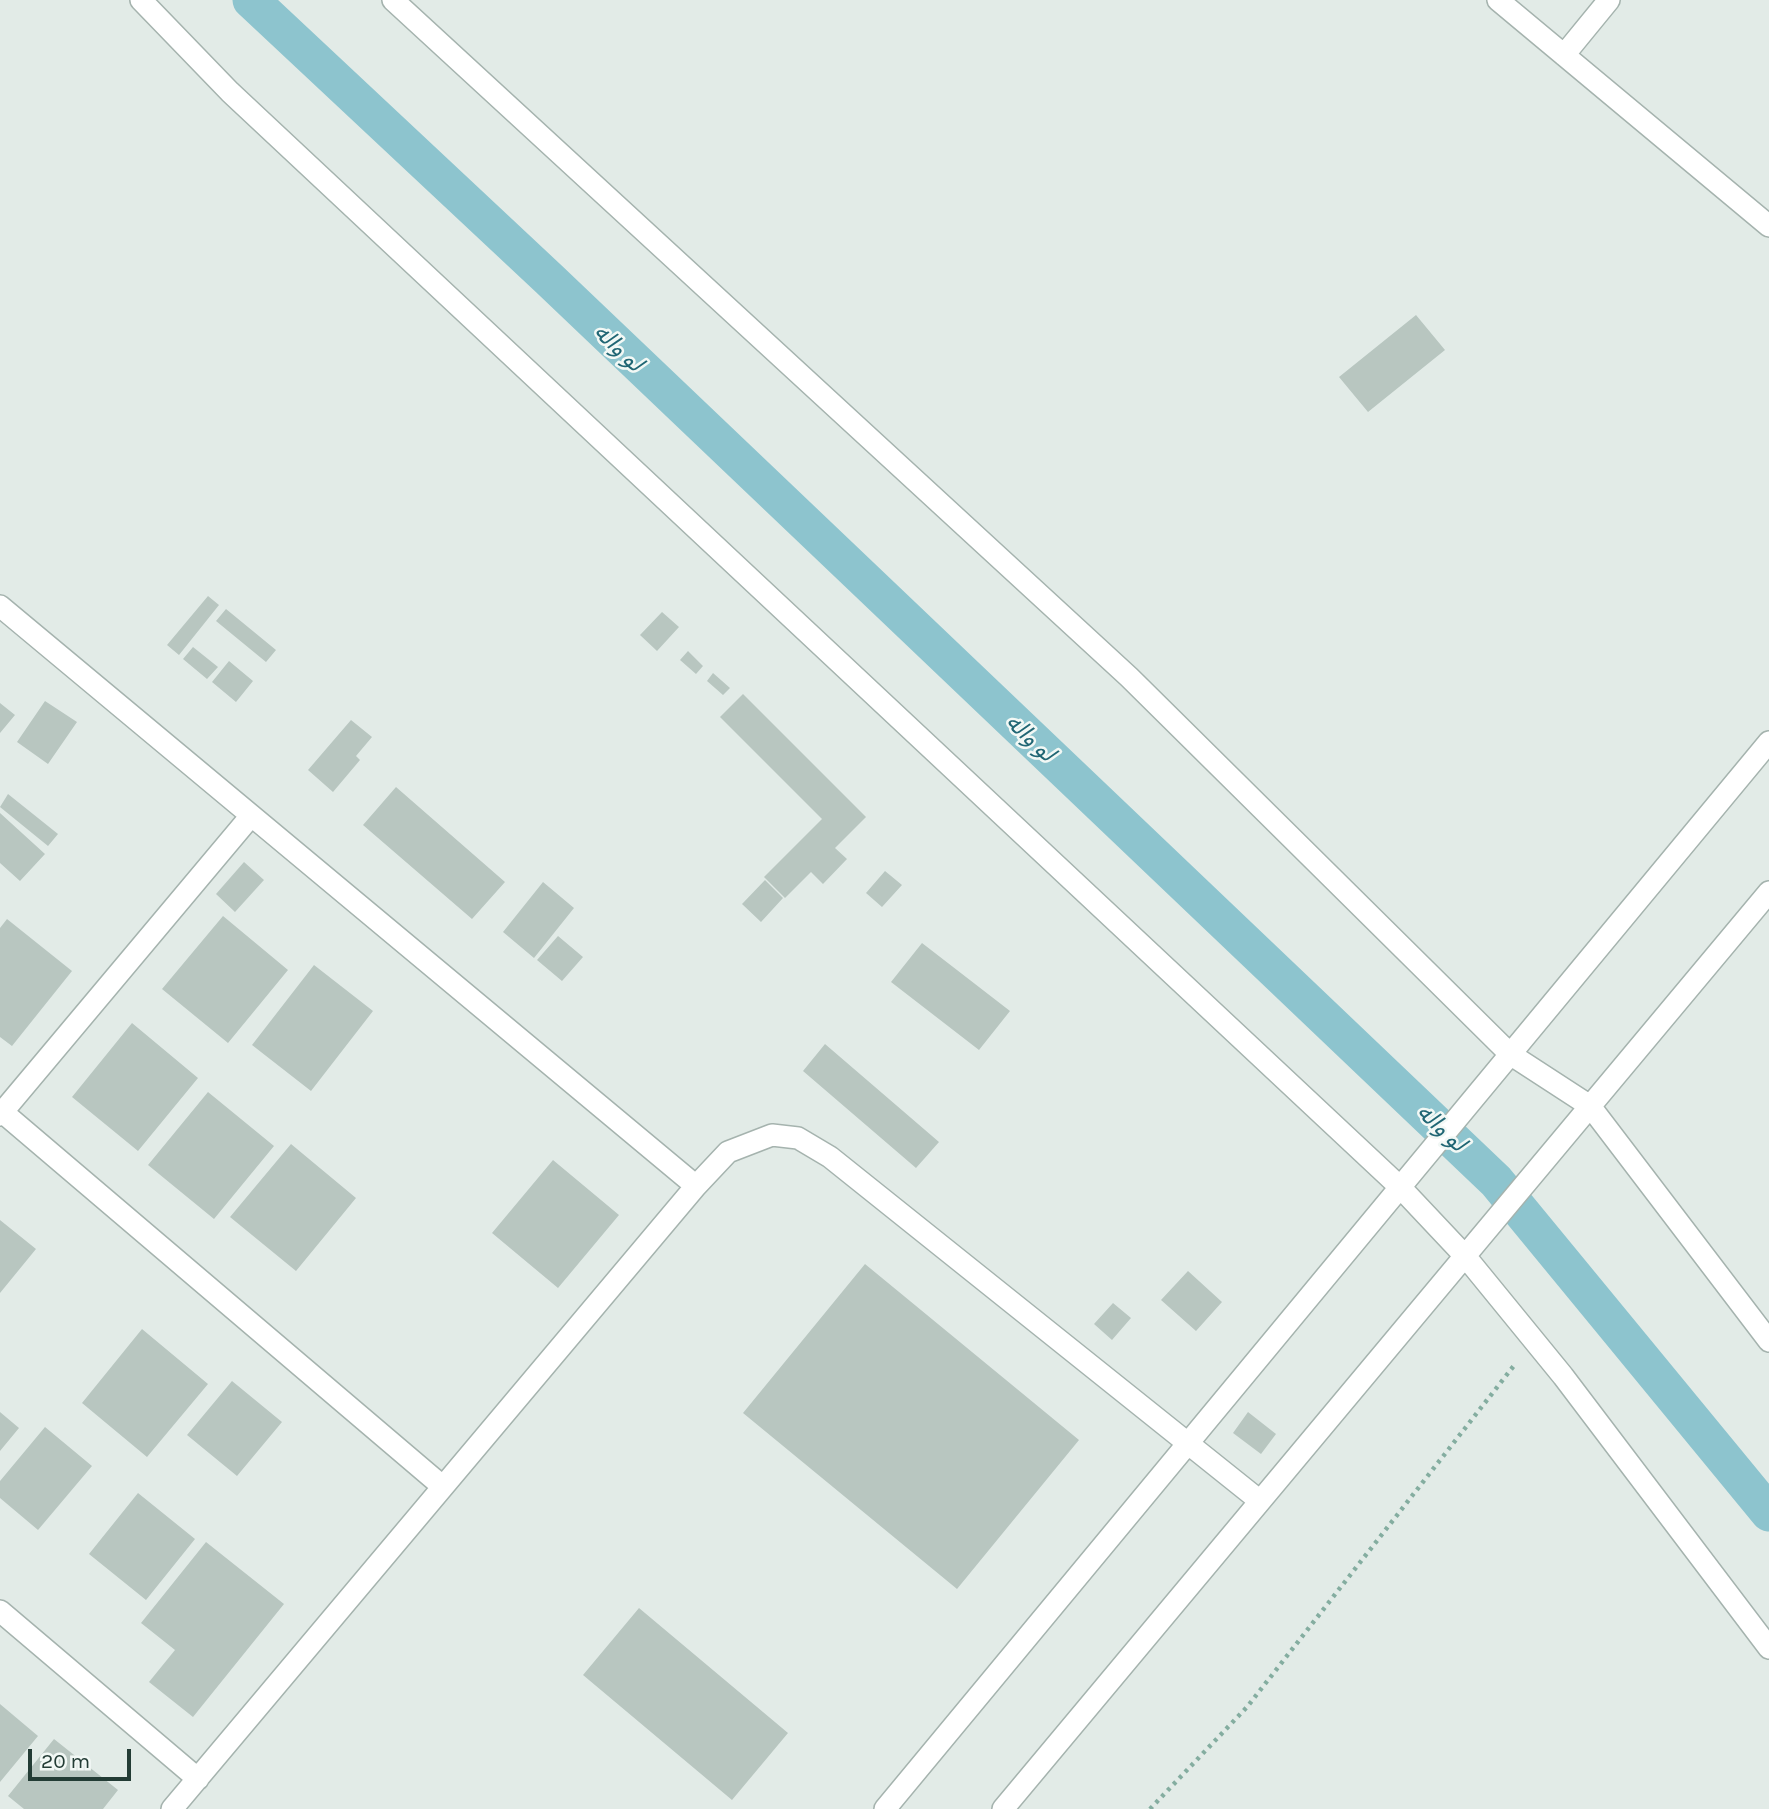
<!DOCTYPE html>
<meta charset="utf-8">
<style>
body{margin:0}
#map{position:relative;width:1769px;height:1809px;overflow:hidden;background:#e2ebe7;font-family:Karla,sans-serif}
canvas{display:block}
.scale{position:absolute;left:28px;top:1749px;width:103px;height:32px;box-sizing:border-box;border:4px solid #233c35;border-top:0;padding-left:9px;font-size:21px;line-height:24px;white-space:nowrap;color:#233c35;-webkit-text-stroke:5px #f2f8f5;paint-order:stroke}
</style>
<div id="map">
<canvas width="1769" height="1809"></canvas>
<div class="scale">20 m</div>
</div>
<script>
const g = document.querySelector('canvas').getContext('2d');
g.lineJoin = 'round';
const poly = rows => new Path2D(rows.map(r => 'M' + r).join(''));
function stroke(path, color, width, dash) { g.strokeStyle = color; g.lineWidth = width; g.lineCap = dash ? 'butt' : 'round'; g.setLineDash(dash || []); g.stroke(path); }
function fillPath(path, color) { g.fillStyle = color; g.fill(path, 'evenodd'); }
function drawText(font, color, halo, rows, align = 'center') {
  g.font = font + ' Karla,"Noto Sans Arabic",sans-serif'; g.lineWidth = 5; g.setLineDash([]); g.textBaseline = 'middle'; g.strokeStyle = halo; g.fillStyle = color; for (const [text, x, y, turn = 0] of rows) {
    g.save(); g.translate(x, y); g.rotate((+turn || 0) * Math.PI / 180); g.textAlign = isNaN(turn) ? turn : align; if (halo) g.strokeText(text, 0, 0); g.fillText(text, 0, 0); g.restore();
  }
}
const canal = poly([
 [251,0,549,279,1496,1181,1769,1513]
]);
const building = poly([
 [1416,315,1445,350,1368,412,1339,377],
 [208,596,219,605,179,655,167,645],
 [226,609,276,650,266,662,216,621],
 [662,612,679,627,657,651,640,635],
 [193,647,218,667,207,679,183,659],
 [688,651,703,666,696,674,680,660],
 [229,661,253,681,236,702,212,682],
 [713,673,730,688,723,695,707,681],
 [743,694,866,817,835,848,847,859,823,884,811,872,785,898,764,877,822,819,720,717],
 [45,701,77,722,48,764,17,742],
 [0,703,15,715,0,733],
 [351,720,372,737,356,756,360,760,333,792,308,770],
 [396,787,505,882,472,919,363,825],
 [8,794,58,834,48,846,0,807],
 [0,813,45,854,20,881,0,863],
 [244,862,264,880,235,912,216,894],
 [885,871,902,885,882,907,866,893],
 [765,880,783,898,761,922,742,904],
 [543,882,574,908,534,958,503,932],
 [223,916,288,970,228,1043,162,989],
 [7,919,72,971,12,1046,0,1037,0,928],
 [558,936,583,957,562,981,537,960],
 [922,943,1010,1011,979,1050,891,982],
 [314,965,373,1011,311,1091,252,1045],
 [132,1023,198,1078,138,1151,72,1097],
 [825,1044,939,1142,916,1168,803,1071],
 [208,1092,274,1146,214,1219,148,1165],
 [291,1144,356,1198,296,1271,230,1217],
 [553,1160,619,1215,558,1288,492,1233],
 [0,1220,36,1249,0,1293],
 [865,1264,1079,1440,957,1589,743,1413],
 [1188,1271,1222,1302,1196,1331,1161,1300],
 [1113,1303,1131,1318,1112,1340,1094,1324],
 [142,1329,208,1384,147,1457,82,1403],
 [232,1381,282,1422,237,1476,187,1435],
 [0,1412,19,1428,0,1451],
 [1248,1412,1276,1434,1261,1454,1233,1433],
 [45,1427,92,1466,38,1530,0,1498,0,1481],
 [138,1493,195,1539,146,1600,89,1554],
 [206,1542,284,1604,193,1717,149,1682,175,1650,141,1623],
 [639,1608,788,1733,732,1800,583,1675],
 [0,1704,38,1736,0,1782],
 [54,1739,118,1790,103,1809,24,1809,8,1796]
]);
const path = poly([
 [1150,1809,1247,1707,1516,1363]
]);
const minor = poly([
 [141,0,230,92,1400,1187,1465,1256,1563,1376,1769,1648],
 [393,0,1129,677,1510,1054,1590,1106,1769,1341],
 [1498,0,1769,226],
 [1564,55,1609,0],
 [0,606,696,1186],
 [0,1110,442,1486],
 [0,1115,250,817],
 [0,1611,198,1779],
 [172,1809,696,1186,728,1152,772,1135,798,1138,830,1157,1260,1501],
 [885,1809,1769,742],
 [1003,1809,1769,892]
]);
const waterNames = [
 ["لو واله",618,348,43],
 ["لو واله",1030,738,43],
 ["لو واله",1441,1128,43]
];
stroke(canal, '#8dc4ce', 37);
fillPath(building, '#b8c6c0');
stroke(minor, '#a5b3ae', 24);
stroke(path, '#84ada0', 4.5, [3.5, 5]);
stroke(minor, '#fff', 21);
drawText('italic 24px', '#206674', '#f2f8f5', waterNames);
</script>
